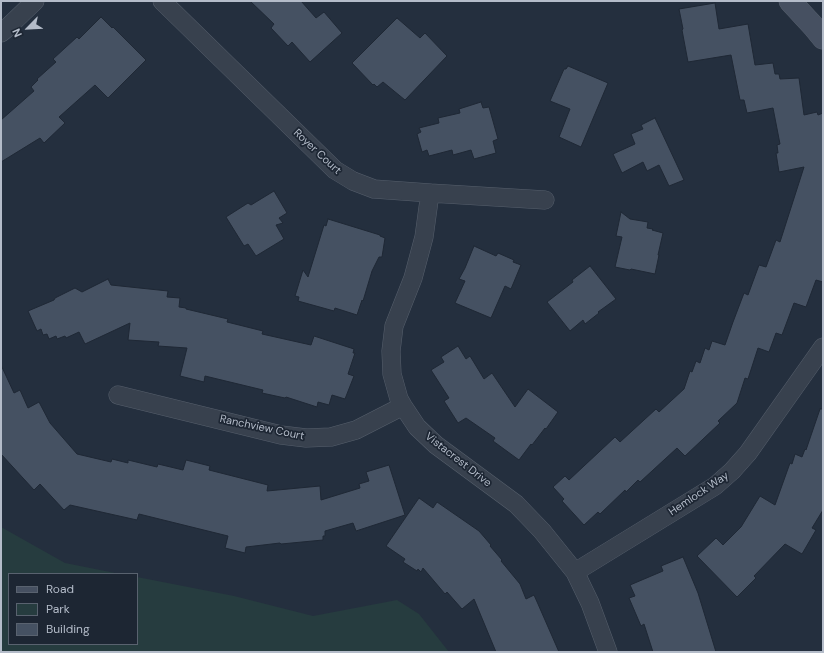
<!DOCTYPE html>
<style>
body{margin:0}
#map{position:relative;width:824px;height:653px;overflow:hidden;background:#242f3e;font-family:"DM Sans",sans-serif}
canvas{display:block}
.frame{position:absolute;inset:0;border:2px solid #b4bcc9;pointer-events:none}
.legend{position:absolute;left:8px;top:573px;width:130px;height:72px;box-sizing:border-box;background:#1d2633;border:1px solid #59626f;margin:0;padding:5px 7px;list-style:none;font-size:12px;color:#b4bcc9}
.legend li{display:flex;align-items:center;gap:8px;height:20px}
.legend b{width:20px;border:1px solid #59626f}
.north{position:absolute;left:8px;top:8px;width:40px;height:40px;-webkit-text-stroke:3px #1d2633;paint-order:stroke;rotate:246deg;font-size:11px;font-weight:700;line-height:16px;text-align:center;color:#b4bcc9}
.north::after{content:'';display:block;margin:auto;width:14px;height:18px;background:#b4bcc9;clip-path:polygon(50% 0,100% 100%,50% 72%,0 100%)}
</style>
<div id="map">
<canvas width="824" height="653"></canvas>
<div class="frame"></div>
<ul class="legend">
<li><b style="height:5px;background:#465061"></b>Road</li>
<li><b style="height:11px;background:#263c3f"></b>Park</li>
<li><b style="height:11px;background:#455162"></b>Building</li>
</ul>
<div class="north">N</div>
</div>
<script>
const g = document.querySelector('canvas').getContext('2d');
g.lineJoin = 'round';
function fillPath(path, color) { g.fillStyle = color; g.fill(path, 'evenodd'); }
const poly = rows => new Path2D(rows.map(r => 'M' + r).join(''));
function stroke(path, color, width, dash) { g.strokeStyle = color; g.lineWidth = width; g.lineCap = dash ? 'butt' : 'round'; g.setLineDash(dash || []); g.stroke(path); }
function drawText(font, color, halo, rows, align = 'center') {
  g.font = font + ' "DM Sans",sans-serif'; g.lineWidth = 3.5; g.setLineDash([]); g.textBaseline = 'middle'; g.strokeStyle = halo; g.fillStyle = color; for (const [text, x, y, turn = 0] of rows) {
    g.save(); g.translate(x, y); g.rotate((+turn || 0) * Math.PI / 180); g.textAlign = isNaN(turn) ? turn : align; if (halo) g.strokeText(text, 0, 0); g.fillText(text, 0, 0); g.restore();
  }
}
const green = poly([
 [1,527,65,563,120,574,9,574,9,644,137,644,137,577,234,596,313,616,397,600,419,614,449,652,1,652]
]);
const building = poly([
 [250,1,301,1,316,18,324,12,342,33,310,62,292,42,288,46,271,28,274,24,250,1],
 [715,3,719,29,748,24,755,65,773,63,775,74,779,74,780,79,799,78,804,115,817,112,818,115,823,113,823,282,816,280,806,307,794,303,782,335,776,333,769,352,758,348,748,379,745,378,737,403,718,421,720,423,685,456,677,448,640,482,638,480,626,492,625,490,600,514,598,512,584,525,562,501,564,499,553,487,565,476,569,480,615,437,620,442,656,409,659,412,684,389,690,371,692,372,696,361,700,363,705,348,709,350,712,341,725,345,733,322,744,293,748,295,759,265,766,267,776,240,780,242,804,167,779,172,776,153,778,153,777,145,780,144,773,108,747,113,744,100,740,100,731,55,688,62,682,30,683,29,679,9,715,3],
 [101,17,112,28,113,27,146,60,108,98,95,85,59,117,65,123,44,143,40,138,1,162,1,120,34,91,31,87,38,80,37,79,56,62,53,59,77,37,79,39,101,17],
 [397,18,420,38,425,33,447,56,405,100,383,82,377,87,374,84,373,85,352,63,397,18],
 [568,66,608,83,581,147,559,137,570,109,550,101,564,69,566,69,568,66],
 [481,102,483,108,489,107,498,139,493,141,496,153,474,159,471,150,453,155,452,150,429,156,427,150,422,152,417,134,421,132,419,128,439,123,438,118,460,113,459,109,481,102],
 [655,118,684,180,669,186,659,165,647,171,643,162,622,173,613,154,635,144,631,134,643,129,641,125,655,118],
 [274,191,287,213,279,218,283,223,276,225,284,239,256,256,248,244,244,246,226,217,248,203,251,205,274,191],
 [621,212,630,219,648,222,647,228,653,229,652,230,663,233,658,255,659,255,655,274,631,269,630,270,615,267,622,237,616,236,621,212],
 [328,219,380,235,380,236,385,238,382,257,379,257,372,271,363,301,362,300,357,315,335,308,334,311,298,301,299,297,295,296,303,270,308,277,324,225,326,226,328,219],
 [474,246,496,256,498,253,514,260,513,262,521,265,511,289,505,286,491,318,455,303,465,281,459,279,465,268,474,246],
 [590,266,616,299,598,312,599,313,585,324,583,320,570,331,547,302,573,282,572,280,590,266],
 [108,279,111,285,168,291,167,297,180,298,179,307,186,308,186,309,228,319,227,322,263,331,262,334,311,345,314,336,354,349,353,353,355,353,348,374,354,376,345,399,332,395,329,405,318,402,317,407,286,397,285,398,262,393,263,390,205,376,204,382,180,376,187,348,158,346,159,342,128,340,130,323,85,344,79,332,66,338,65,336,57,339,56,336,49,339,47,334,43,335,41,329,37,331,28,311,54,300,55,298,75,288,82,292,108,279],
 [458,346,466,359,470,356,484,379,492,373,515,407,528,389,558,412,546,429,545,428,532,445,531,444,519,460,493,441,495,438,466,418,458,423,444,401,449,398,431,370,444,362,441,357,458,346],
 [1,365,14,393,20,390,28,408,39,402,50,423,77,454,111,462,112,459,128,463,128,460,157,467,158,464,183,470,186,460,210,466,209,470,268,485,267,491,320,486,321,500,360,488,359,484,369,481,366,472,389,465,405,515,356,531,353,523,325,531,325,536,323,536,323,540,281,544,280,543,246,547,245,553,225,548,228,536,139,514,137,520,70,505,64,510,40,484,34,490,1,454,1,365],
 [820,409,823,409,823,510,812,528,816,530,802,554,785,544,754,576,756,578,737,597,697,556,716,538,723,545,741,527,760,496,775,505,790,463,792,464,795,454,802,457,805,449,806,450,820,409],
 [419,498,433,508,437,502,479,531,491,545,490,546,502,560,501,561,520,584,526,599,534,595,538,604,559,652,496,652,474,599,462,609,447,592,445,594,423,568,421,572,418,569,417,571,403,562,405,559,386,546,419,498],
 [683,557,698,593,716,652,653,652,644,624,641,626,629,598,635,596,630,585,663,571,661,566,683,557]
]);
const street = poly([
 [162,1,335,170,353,181,374,189,430,193,545,200],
 [1,33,6,29,35,1],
 [430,193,424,237,413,278,394,326,391,351,392,374,399,399,403,406,417,427,436,445,516,504,542,531,575,572,590,603,608,652],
 [118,395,281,435,306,438,331,437,356,430,403,406],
 [575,572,715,486,732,471,748,453,823,347]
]);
const secondary = poly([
 [790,1,814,27,823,38]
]);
const streetNames = [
 ["Royer Court",317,152,43],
 ["Ranchview Court",262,428,12],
 ["Vistacrest Drive",458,460,38],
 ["Hemlock Way",699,494,-34]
];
fillPath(green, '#263c3f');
fillPath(building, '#455162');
stroke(building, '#1f2835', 1);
stroke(street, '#565f6c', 19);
stroke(secondary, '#565f6c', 23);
stroke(street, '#38414e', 18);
stroke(secondary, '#465061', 22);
drawText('11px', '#b4bcc9', '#1d2633', streetNames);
</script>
